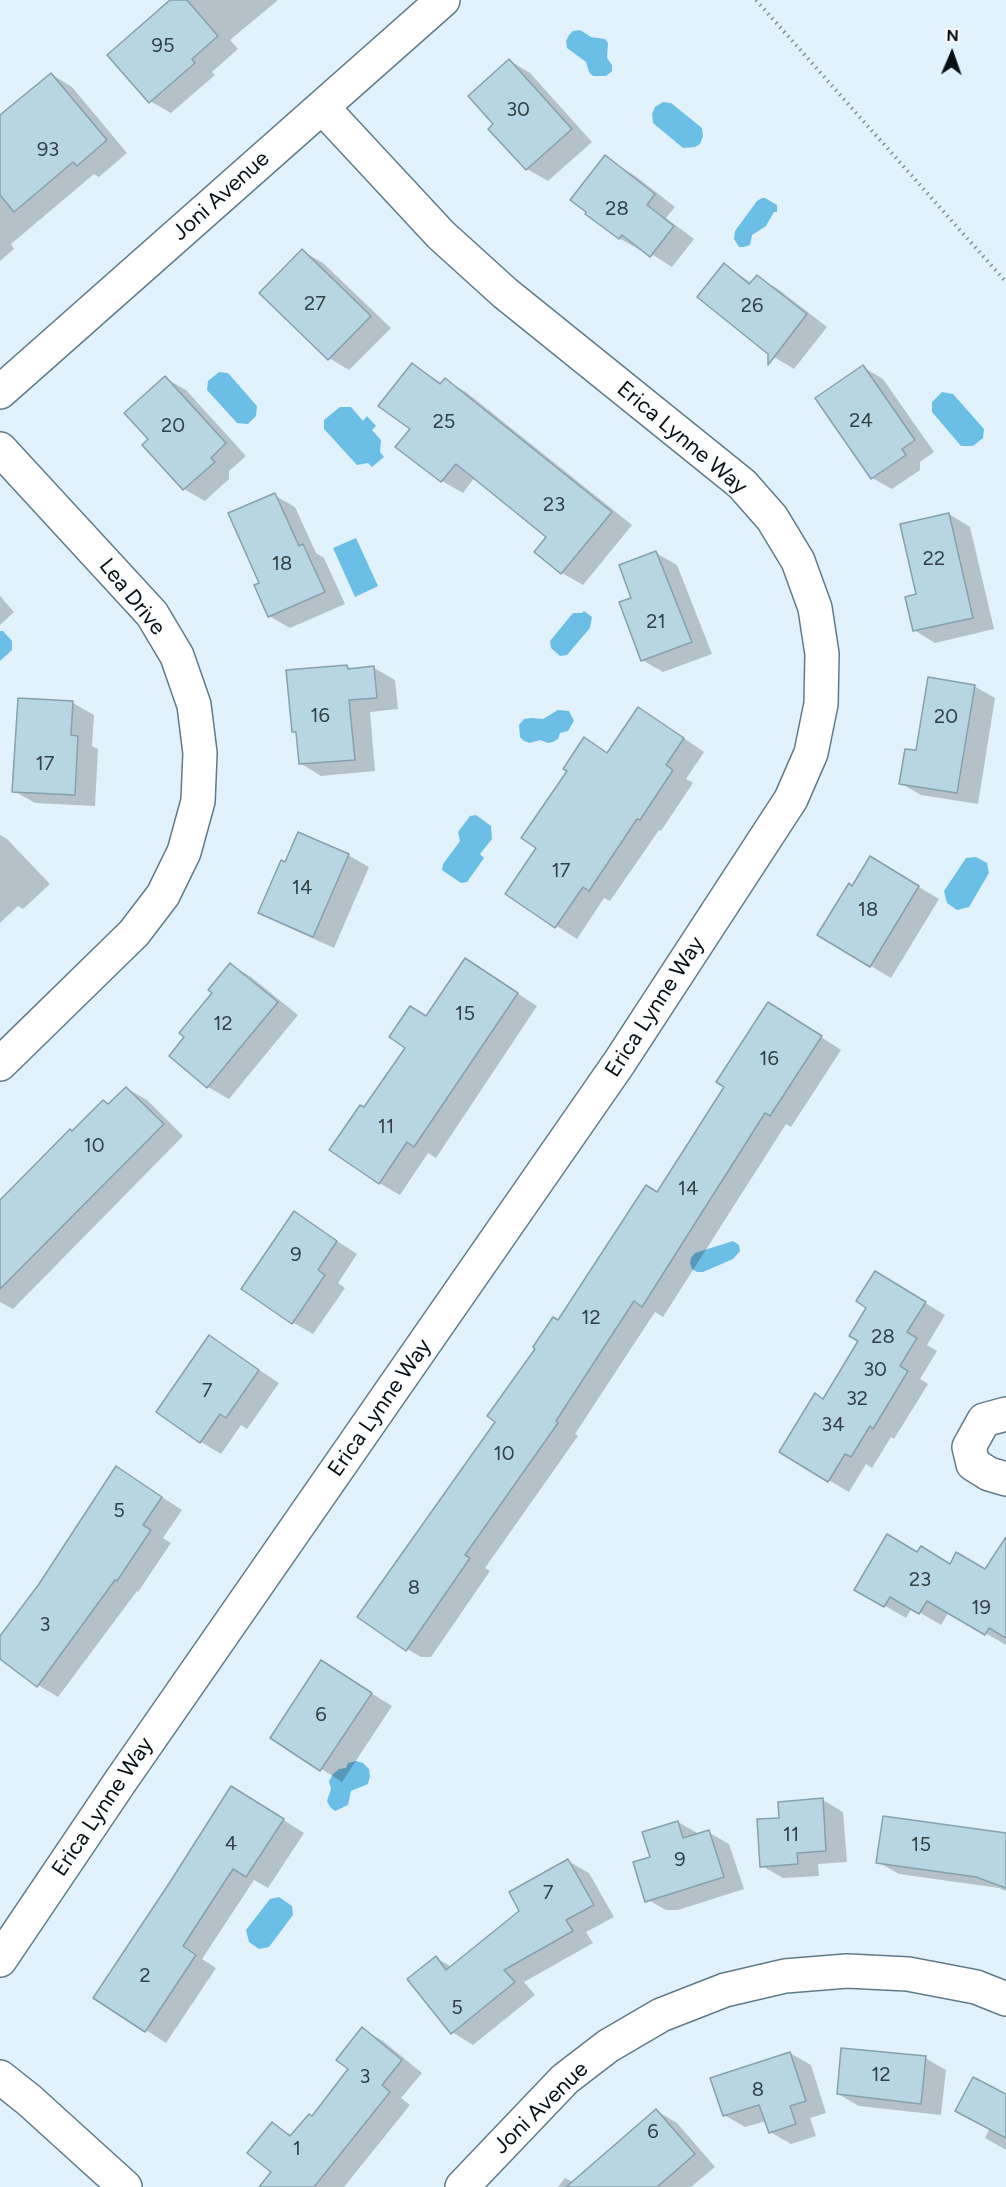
<!DOCTYPE html>
<style>
body{margin:0}
#map{position:relative;width:1006px;height:2187px;overflow:hidden;background:#e1f2fc;font-family:Figtree,sans-serif}
canvas{display:block}
.north{position:absolute;left:922px;top:24px;width:60px;height:60px;-webkit-text-stroke:4px #fcfcfc;paint-order:stroke;rotate:2deg;font-size:16px;font-weight:700;line-height:24px;text-align:center;color:#061015}
.north::after{content:'';display:block;margin:auto;width:21px;height:27px;background:#061015;clip-path:polygon(50% 0,100% 100%,50% 72%,0 100%)}
</style>
<div id="map">
<canvas width="1006" height="2187"></canvas>
<div class="north">N</div>
</div>
<script>
const g = document.querySelector('canvas').getContext('2d');
g.lineJoin = 'round';
function fillPath(path, color) { g.fillStyle = color; g.fill(path, 'evenodd'); }
const poly = rows => new Path2D(rows.map(r => 'M' + r).join(''));
function stroke(path, color, width, dash) { g.strokeStyle = color; g.lineWidth = width; g.lineCap = dash ? 'butt' : 'round'; g.setLineDash(dash || []); g.stroke(path); }
function drawText(font, color, halo, rows, align = 'center') {
  g.font = font + ' Figtree,sans-serif'; g.lineWidth = 4.5; g.setLineDash([]); g.textBaseline = 'middle'; g.strokeStyle = halo; g.fillStyle = color; for (const [text, x, y, turn = 0] of rows) {
    g.save(); g.translate(x, y); g.rotate((+turn || 0) * Math.PI / 180); g.textAlign = isNaN(turn) ? turn : align; if (halo) g.strokeText(text, 0, 0); g.fillText(text, 0, 0); g.restore();
  }
}
const water = poly([
 [580,30,591,37,605,39,608,43,607,58,612,65,612,71,606,76,593,76,589,72,586,62,567,48,566,41,569,35,573,31],
 [663,102,671,103,702,128,703,136,700,144,695,147,683,148,653,123,652,114,655,107],
 [762,198,765,198,777,205,777,212,774,212,766,226,752,235,750,245,744,247,739,247,734,239,735,231,757,201],
 [219,372,228,373,257,406,256,416,248,424,237,423,207,390,208,381],
 [942,392,953,394,984,429,983,438,973,446,961,446,932,412,932,402],
 [340,407,351,407,363,421,367,416,376,426,372,430,381,440,380,452,384,457,372,467,368,463,357,465,324,429,324,420],
 [356,538,378,586,355,597,333,548],
 [584,611,592,617,590,628,567,655,560,656,551,648,550,641,573,613,582,613],
 [0,631,3,631,12,641,12,650,0,661],
 [558,710,569,711,574,721,568,731,560,733,558,739,553,742,548,743,540,740,530,743,524,741,520,737,519,725,524,719,531,718,543,719],
 [476,815,491,826,492,839,480,854,484,858,467,882,461,883,442,870,443,864,460,841,458,832,470,816],
 [976,857,987,863,989,873,969,907,957,910,947,903,944,891,966,858],
 [733,1241,739,1245,740,1251,733,1259,703,1272,697,1272,692,1269,690,1263,691,1258,695,1253],
 [356,1761,363,1763,369,1769,370,1776,368,1784,351,1791,348,1805,335,1811,330,1807,327,1801,331,1789,329,1781,333,1774,339,1769,346,1768,348,1763],
 [279,1897,292,1906,293,1915,269,1947,259,1949,249,1942,246,1930,270,1899]
]);
const shadow = poly([
 [173,0,278,0,230,40,238,49,212,72,215,75,171,113,150,101],
 [510,61,530,73,592,142,548,181,527,169,490,129,495,125],
 [51,74,72,87,127,153,99,177,94,174,11,244,14,249,0,261,0,117],
 [612,162,634,175,675,207,666,218,694,239,672,267,642,248,640,250,619,238],
 [302,251,323,263,391,328,349,370,329,358],
 [724,265,752,283,757,277,778,289,827,327,794,369,774,357],
 [412,364,443,384,445,380,466,392,632,525,583,585,562,573,536,552,548,537,475,477,463,493,442,481,397,447,412,429],
 [863,367,883,379,934,452,920,462,920,470,892,489,872,478],
 [165,378,186,390,246,456,229,471,229,479,205,501,184,489,144,445,150,439],
 [274,495,295,507,316,553,324,558,345,604,290,628,269,616,261,584],
 [949,514,970,527,994,629,935,643,914,630,918,595],
 [656,553,677,565,712,654,663,672,642,660],
 [0,596,14,612,0,625],
 [347,666,353,670,374,668,395,680,398,709,370,712,375,771,321,776,300,763,298,734,293,731],
 [974,686,995,698,978,804,921,795,900,783],
 [73,703,94,715,92,746,98,749,95,806,35,803,14,791],
 [659,721,704,752,686,779,693,783,661,831,659,830,610,901,604,898,577,939,507,894,538,847,569,771,584,739,608,754],
 [298,834,348,855,369,867,334,948,281,924,260,912,285,864],
 [0,835,7,839,50,884,23,909,18,906,0,923],
 [870,858,939,899,891,978,871,966,853,887],
 [466,960,537,1006,436,1158,428,1153,400,1195,379,1183,364,1109],
 [231,965,251,977,298,1015,229,1099,208,1087,171,1056,186,1037],
 [789,1016,841,1050,791,1127,786,1124,663,1317,655,1312,575,1434,578,1436,485,1568,490,1571,431,1657,421,1657,399,1644,497,1421,559,1322,658,1194,726,1087],
 [126,1088,147,1100,183,1136,13,1309,0,1302,0,1202,72,1132,109,1105],
 [294,1213,357,1254,338,1283,345,1288,313,1334,292,1322],
 [896,1285,945,1315,927,1345,937,1351,920,1379,928,1384,894,1439,891,1437,872,1468,866,1464,849,1492,781,1452,824,1400],
 [209,1337,279,1383,247,1429,241,1425,221,1454,201,1442],
 [117,1468,182,1510,163,1538,171,1543,138,1592,137,1591,58,1697,38,1685,0,1657,0,1639,40,1585],
 [918,1554,951,1565,1006,1575,1006,1645,949,1612,941,1625,912,1608,906,1618,856,1589],
 [321,1662,392,1706,342,1782,272,1737],
 [252,1800,304,1833,268,1888,254,1880,202,1959,216,1968,166,2043,95,1997],
 [823,1800,843,1812,847,1862,818,1864,819,1876,783,1878,762,1866,781,1819],
 [678,1822,699,1834,708,1832,729,1844,744,1889,678,1910,666,1910,645,1898,652,1858],
 [1006,1839,1006,1891,999,1888,899,1874,878,1862],
 [568,1861,589,1873,614,1917,586,1932,593,1943,524,1982,535,1995,473,2045,452,2032,436,1958,452,1967,521,1911],
 [362,2029,383,2041,422,2073,401,2098,410,2105,344,2187,261,2187,273,2172,273,2124,293,2136,312,2117,350,2069],
 [790,2053,811,2065,826,2113,810,2118,816,2136,791,2144,770,2132,766,2121,745,2127,724,2115],
 [925,2058,946,2070,941,2115,859,2106,838,2094],
 [1006,2096,1006,2150,985,2138],
 [657,2111,677,2123,715,2167,691,2187,558,2187,565,2178,573,2182]
]);
const building = poly([
 [170,0,187,0,218,36,192,59,195,63,149,103,107,55,170,0],
 [509,59,572,129,526,170,488,129,493,124,468,96,509,59],
 [51,73,107,140,77,166,73,162,14,212,0,195,0,115,51,73],
 [605,155,655,194,647,205,674,226,650,257,622,235,619,239,585,214,586,212,570,200,605,155],
 [302,249,371,316,328,360,259,293,302,249],
 [724,263,749,284,757,275,807,314,768,365,768,354,697,297,724,263],
 [412,363,440,384,445,378,612,512,561,574,534,552,546,537,456,464,441,482,395,447,410,429,378,406,412,363],
 [863,365,915,440,902,449,906,455,871,479,815,398,863,365],
 [165,376,226,443,211,458,215,462,183,490,142,445,148,439,124,413,165,376],
 [275,493,299,546,303,544,325,592,268,617,254,585,259,583,228,513,275,493],
 [949,513,973,618,913,631,905,597,916,594,900,524,949,513],
 [656,551,692,642,641,661,619,602,631,598,619,565,656,551],
 [347,665,348,669,374,666,377,698,349,700,355,760,299,764,296,732,292,732,286,670,347,665],
 [928,677,975,685,957,793,899,784,905,749,916,750,928,677],
 [18,698,73,701,71,735,78,736,75,795,12,792,18,698],
 [638,707,684,738,666,765,673,770,640,820,637,819,589,891,583,887,555,928,505,894,536,848,521,838,567,771,563,769,584,737,607,753,638,707],
 [298,832,349,854,313,937,258,913,281,860,285,862,298,832],
 [870,856,919,886,870,967,817,935,849,883,852,886,870,856],
 [465,958,518,993,414,1147,407,1142,379,1184,329,1150,360,1105,364,1107,405,1048,389,1037,410,1006,426,1016,465,958],
 [230,963,278,1002,207,1088,169,1056,184,1037,179,1033,212,993,208,990,230,963],
 [768,1002,822,1036,770,1116,765,1113,642,1307,634,1301,556,1421,558,1423,465,1555,470,1558,406,1651,357,1617,495,1422,487,1416,535,1349,533,1347,553,1317,558,1320,646,1185,657,1192,724,1087,716,1082,768,1002],
 [126,1087,164,1124,0,1289,0,1200,70,1129,72,1131,103,1100,108,1104,126,1087],
 [294,1211,337,1241,318,1270,325,1275,292,1324,241,1289,294,1211],
 [875,1271,926,1302,907,1332,917,1338,900,1366,908,1371,873,1429,870,1426,851,1457,845,1454,828,1482,779,1452,815,1393,823,1399,858,1341,849,1336,866,1308,856,1301,875,1271],
 [209,1335,259,1370,226,1418,220,1414,200,1443,156,1412,209,1335],
 [116,1466,162,1497,143,1525,151,1530,117,1581,115,1580,37,1687,0,1659,0,1636,39,1584,116,1466],
 [887,1534,917,1552,921,1546,950,1564,956,1552,985,1569,1006,1537,1006,1638,989,1628,985,1635,927,1601,919,1614,890,1597,884,1607,854,1590,887,1534],
 [321,1660,372,1693,320,1771,270,1738,321,1660],
 [231,1786,284,1819,246,1877,233,1869,183,1946,196,1955,145,2032,93,1998,170,1882,231,1786],
 [823,1798,826,1851,797,1853,798,1864,760,1867,757,1819,779,1818,778,1802,823,1798],
 [883,1816,1006,1833,1006,1888,976,1877,876,1863,883,1816],
 [678,1821,683,1838,709,1830,724,1877,645,1902,633,1862,650,1857,642,1832,678,1821],
 [568,1859,594,1905,566,1920,573,1931,504,1970,515,1982,451,2034,407,1979,436,1956,446,1970,519,1911,509,1892,568,1859],
 [362,2027,402,2060,382,2085,390,2092,314,2187,259,2187,271,2172,247,2153,272,2122,290,2136,309,2114,312,2116,348,2069,336,2060,362,2027],
 [841,2048,926,2056,921,2104,837,2094,841,2048],
 [790,2052,806,2101,790,2106,796,2124,769,2133,759,2105,723,2116,710,2078,790,2052],
 [973,2077,1006,2094,1006,2138,955,2111,973,2077],
 [656,2109,695,2154,657,2187,566,2187,656,2109]
]);
const path = poly([
 [756,0,1006,282]
]);
const minor = poly([
 [0,392,443,0],
 [0,449,152,614,177,656,194,705,200,753,198,801,184,852,163,895,134,933,0,1064],
 [1006,1414,984,1420,969,1447,973,1464,989,1474,1006,1479],
 [0,1960,122,1779,619,1063,791,799,811,753,821,704,822,654,815,608,798,561,772,518,742,484,505,293,441,235,322,107],
 [0,2077,29,2100,125,2187],
 [462,2187,565,2079,608,2046,661,2015,725,1990,785,1976,847,1971,908,1974,976,1987,1006,1999]
]);
const numberNames = [
 ["95",163,46],
 ["30",518,110],
 ["93",48,150],
 ["28",617,209],
 ["27",315,304],
 ["26",752,306],
 ["24",861,421],
 ["25",444,422],
 ["20",173,426],
 ["23",554,505],
 ["22",934,559],
 ["18",282,564],
 ["21",656,622],
 ["16",320,716],
 ["20",946,717],
 ["17",45,764],
 ["17",561,871],
 ["14",302,888],
 ["18",868,910],
 ["15",465,1014],
 ["12",223,1024],
 ["16",769,1059],
 ["11",386,1127],
 ["10",94,1146],
 ["14",688,1189],
 ["9",296,1255],
 ["12",591,1318],
 ["28",883,1337],
 ["30",875,1370],
 ["7",207,1391],
 ["32",857,1399],
 ["34",833,1425],
 ["10",504,1454],
 ["5",119,1511],
 ["23",920,1580],
 ["8",414,1588],
 ["19",981,1608],
 ["3",45,1625],
 ["6",321,1715],
 ["11",791,1835],
 ["4",231,1844],
 ["15",921,1845],
 ["9",680,1860],
 ["7",548,1893],
 ["2",145,1976],
 ["5",457,2008],
 ["12",881,2075],
 ["3",365,2077],
 ["8",758,2090],
 ["6",653,2132],
 ["1",297,2149]
];
const streetNames = [
 ["Joni Avenue",221,196,-42],
 ["Erica Lynne Way",682,438,40],
 ["Lea Drive",132,597,51],
 ["Erica Lynne Way",655,1007,-57],
 ["Erica Lynne Way",380,1408,-55],
 ["Erica Lynne Way",103,1807,-56],
 ["Joni Avenue",541,2108,-44]
];
fillPath(water, '#6bbfe6');
fillPath(shadow, '#0003');
fillPath(building, '#b8d5e4');
stroke(building, '#85a0ae', 1.5);
stroke(minor, '#607b88', 36);
stroke(path, '#839198', 4, [1.5, 4.5]);
stroke(minor, '#fff', 33);
drawText('20px', '#324149', null, numberNames);
drawText('22px', '#061015', '#fcfcfc', streetNames);
</script>
